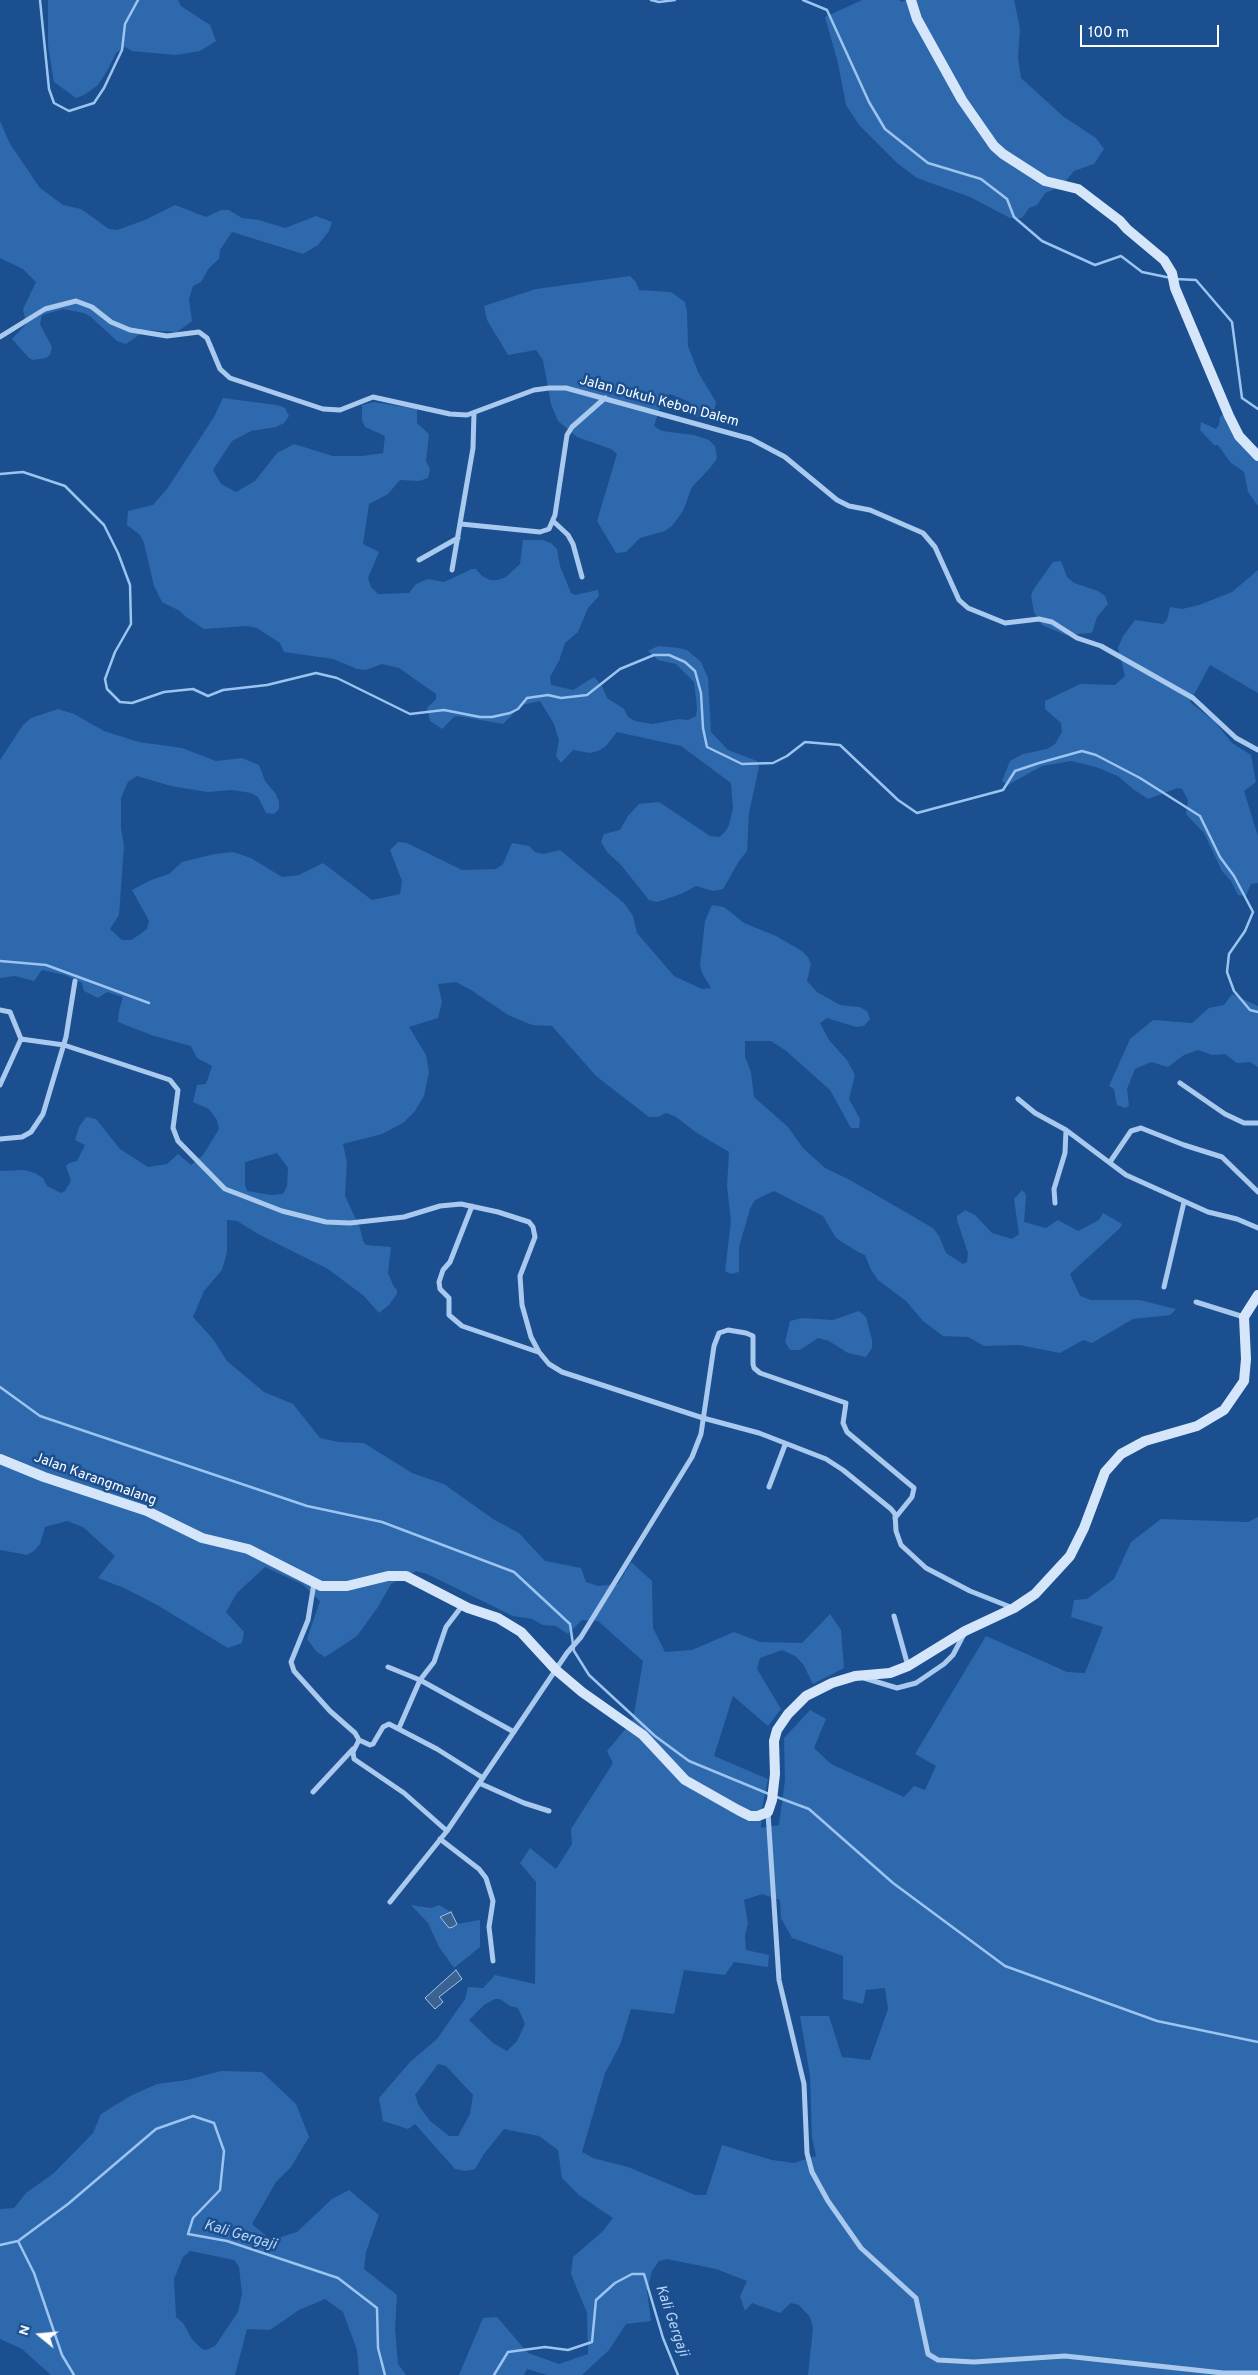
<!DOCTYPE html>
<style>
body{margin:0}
#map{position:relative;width:1258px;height:2375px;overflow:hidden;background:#1b4f8f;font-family:Overpass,sans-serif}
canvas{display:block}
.north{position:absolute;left:15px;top:2310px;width:50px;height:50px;-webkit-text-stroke:4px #1b4f8f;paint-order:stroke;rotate:287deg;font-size:14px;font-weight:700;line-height:20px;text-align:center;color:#fff}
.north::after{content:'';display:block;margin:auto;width:18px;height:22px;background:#fff;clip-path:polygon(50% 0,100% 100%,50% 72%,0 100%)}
.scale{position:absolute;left:1080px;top:25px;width:139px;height:22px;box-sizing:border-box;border:2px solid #fff;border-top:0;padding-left:6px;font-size:15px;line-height:18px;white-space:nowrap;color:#fff;-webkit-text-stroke:4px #1b4f8f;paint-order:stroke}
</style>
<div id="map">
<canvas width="1258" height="2375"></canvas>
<div class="north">N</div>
<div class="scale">100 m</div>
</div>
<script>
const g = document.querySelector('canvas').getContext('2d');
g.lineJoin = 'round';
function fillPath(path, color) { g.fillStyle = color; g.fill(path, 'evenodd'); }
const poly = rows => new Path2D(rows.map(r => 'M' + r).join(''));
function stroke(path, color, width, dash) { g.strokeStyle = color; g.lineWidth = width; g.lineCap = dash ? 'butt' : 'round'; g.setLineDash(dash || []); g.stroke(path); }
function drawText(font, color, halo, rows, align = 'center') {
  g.font = font + ' Overpass,sans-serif'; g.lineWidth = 5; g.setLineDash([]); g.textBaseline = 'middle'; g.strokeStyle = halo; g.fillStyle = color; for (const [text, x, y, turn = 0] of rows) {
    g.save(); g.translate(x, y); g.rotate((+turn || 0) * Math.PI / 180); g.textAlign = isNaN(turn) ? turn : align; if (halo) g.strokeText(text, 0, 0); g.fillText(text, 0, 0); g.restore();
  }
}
const green = poly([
 [48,0,178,0,181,6,210,25,216,41,200,51,176,55,132,51,125,47,116,53,107,71,98,85,84,95,76,98,54,82,48,45],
 [862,0,899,0,902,2,906,0,1014,0,1020,28,1018,58,1021,78,1064,117,1096,138,1104,149,1094,164,1074,171,1062,186,1045,193,1037,205,1029,208,1022,218,1010,218,970,197,917,178,897,163,859,125,846,105,838,63,825,17],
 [0,121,10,144,40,188,63,205,81,209,109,229,117,230,145,220,175,205,206,217,221,210,229,210,242,218,259,220,285,228,316,216,332,222,329,231,318,245,303,254,232,232,220,250,219,259,209,268,201,282,193,286,189,299,192,321,177,332,146,330,126,344,117,341,91,317,84,313,63,309,42,315,40,324,52,347,50,355,46,358,33,360,29,358,12,339,26,324,23,309,36,282,23,269,0,258],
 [630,276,636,282,639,290,671,292,685,302,687,311,688,346,698,372,716,402,713,417,700,418,691,415,690,402,670,394,660,407,654,426,662,431,694,435,709,440,715,446,717,458,711,467,692,487,683,511,672,526,665,531,640,538,626,552,616,553,597,521,617,454,611,449,577,437,558,421,551,404,543,360,536,350,508,355,487,320,484,306,536,289],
 [223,398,277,405,285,408,289,416,284,423,276,427,251,431,232,441,213,470,221,484,236,492,255,481,277,453,294,444,333,456,362,456,383,453,385,436,365,427,362,420,362,405,374,402,417,409,417,423,429,434,426,461,430,469,428,478,419,481,400,480,388,494,369,504,363,544,379,552,368,578,371,587,378,594,409,593,416,584,428,579,444,582,472,569,476,569,482,576,490,580,498,580,506,577,520,564,523,540,542,540,551,543,557,549,560,566,571,593,575,595,598,590,599,596,588,608,578,632,565,643,559,661,550,677,551,685,573,690,594,677,602,686,607,698,624,709,628,717,635,721,653,724,679,719,688,720,696,716,697,708,694,682,676,664,658,660,648,651,658,646,679,648,687,650,701,662,708,678,711,732,728,750,757,761,759,767,749,813,747,851,739,861,723,889,713,891,696,886,681,894,657,902,649,900,621,865,607,852,601,842,604,834,620,830,628,816,639,804,659,802,710,836,719,837,725,832,729,825,733,808,731,783,681,746,617,732,606,746,598,751,590,753,573,750,561,763,556,756,559,740,554,724,540,701,522,705,503,724,458,716,454,717,442,729,430,721,427,708,436,699,436,694,399,668,382,664,366,670,357,669,333,659,284,652,280,643,257,628,247,626,204,629,186,617,180,611,162,602,154,586,144,543,140,535,127,525,128,511,153,505,167,489,214,417],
 [1223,414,1258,460,1258,506,1248,492,1244,472,1230,462,1218,445,1214,445,1200,430,1201,422,1216,429,1219,425,1220,417],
 [1061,561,1067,577,1074,583,1098,591,1105,596,1108,604,1097,617,1092,633,1066,635,1042,625,1034,612,1031,596,1033,590,1053,562],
 [1258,570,1258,693,1210,665,1190,702,1214,721,1232,743,1251,755,1256,782,1244,791,1258,836,1258,883,1251,884,1246,896,1238,895,1231,881,1222,871,1204,833,1186,814,1188,800,1182,789,1178,788,1148,799,1133,789,1118,776,1096,767,1071,761,1042,766,1008,785,1002,781,1010,761,1023,754,1047,749,1055,744,1062,732,1061,723,1045,709,1045,701,1080,684,1115,685,1125,676,1118,648,1123,636,1135,620,1163,624,1167,620,1170,607,1182,609,1199,605,1232,592],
 [58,709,74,714,104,731,139,742,182,748,216,761,242,758,259,765,265,781,276,794,279,802,279,809,274,814,266,813,258,797,251,793,232,790,207,792,171,786,137,776,128,782,121,798,121,828,124,846,119,915,110,929,122,940,131,940,139,935,147,929,149,921,132,890,151,880,169,874,182,862,215,854,233,852,251,858,282,877,299,875,323,863,372,900,400,894,402,881,390,850,398,842,407,843,462,870,496,869,503,864,512,843,529,846,535,852,543,854,560,850,624,903,633,916,637,933,674,976,702,989,711,988,702,973,700,965,705,921,712,905,724,907,744,923,776,936,802,951,808,957,811,964,807,981,817,992,840,1005,859,1007,867,1011,870,1019,864,1026,856,1027,827,1018,820,1023,829,1040,847,1060,855,1075,849,1099,860,1119,859,1128,851,1128,830,1090,785,1050,771,1041,745,1041,745,1057,751,1072,754,1097,788,1127,803,1148,825,1168,850,1180,933,1228,939,1236,946,1253,963,1264,967,1262,968,1253,957,1220,957,1216,965,1210,975,1215,992,1233,1012,1239,1019,1234,1014,1199,1022,1190,1025,1193,1026,1197,1024,1222,1046,1228,1058,1220,1078,1231,1099,1220,1103,1213,1122,1224,1120,1228,1070,1274,1080,1296,1091,1300,1139,1300,1176,1309,1170,1315,1133,1319,1092,1343,1083,1340,1060,1353,1019,1345,984,1346,968,1337,943,1336,923,1321,906,1301,878,1280,871,1270,865,1255,858,1252,836,1238,823,1216,774,1191,755,1200,750,1209,739,1247,739,1272,731,1274,725,1271,731,1221,727,1186,729,1152,697,1133,676,1117,666,1113,658,1117,649,1117,596,1076,552,1026,532,1025,508,1015,471,990,456,982,438,984,442,1002,438,1018,409,1027,426,1055,429,1072,424,1096,415,1111,403,1123,382,1134,343,1144,347,1162,345,1196,360,1228,363,1241,366,1245,391,1247,388,1273,394,1287,397,1290,397,1294,389,1305,379,1313,364,1296,328,1269,258,1234,237,1221,227,1220,227,1252,222,1270,204,1291,193,1317,213,1339,227,1361,264,1392,293,1404,320,1438,339,1442,364,1443,412,1473,444,1484,493,1519,519,1533,545,1561,581,1568,586,1582,598,1586,618,1584,631,1562,652,1581,653,1628,665,1652,692,1650,734,1632,760,1642,802,1643,830,1614,841,1630,844,1668,813,1684,803,1664,795,1656,782,1650,760,1658,757,1669,781,1709,768,1726,733,1696,714,1756,768,1779,762,1808,761,1828,779,1825,785,1780,784,1738,810,1710,826,1719,814,1748,831,1764,904,1797,914,1786,925,1790,936,1766,915,1754,986,1636,1067,1672,1085,1673,1103,1627,1071,1617,1074,1600,1087,1599,1114,1579,1131,1542,1161,1519,1248,1522,1258,1517,1258,2375,808,2375,813,2328,810,2317,799,2305,791,2303,780,2313,752,2303,745,2311,740,2296,747,2281,716,2269,667,2259,659,2261,652,2271,647,2291,651,2321,626,2324,609,2350,582,2375,547,2375,527,2369,524,2375,459,2375,483,2318,497,2317,528,2353,559,2364,588,2354,587,2313,571,2274,573,2257,602,2232,613,2218,579,2195,562,2178,558,2150,539,2136,504,2129,484,2154,475,2169,466,2171,455,2169,415,2124,408,2129,383,2121,379,2098,410,2062,437,2039,465,1999,468,1987,483,1988,495,1975,535,1984,536,1882,520,1863,530,1848,556,1869,572,1844,571,1829,613,1763,607,1751,633,1720,643,1661,598,1621,582,1620,568,1634,556,1626,543,1625,532,1619,513,1616,427,1574,416,1571,391,1584,378,1607,357,1636,325,1657,317,1652,307,1639,320,1601,302,1584,265,1567,237,1593,226,1612,244,1632,242,1643,228,1648,157,1605,124,1588,98,1578,115,1556,83,1527,67,1521,45,1527,40,1544,34,1551,27,1555,0,1550,0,1171,24,1170,35,1173,43,1178,47,1186,61,1193,65,1191,71,1181,66,1166,69,1163,77,1161,85,1145,75,1140,79,1127,86,1117,96,1119,120,1149,148,1167,167,1164,178,1154,191,1165,203,1155,219,1129,217,1120,209,1109,193,1102,197,1085,206,1084,212,1066,197,1058,191,1046,154,1036,118,1022,119,1011,123,997,107,992,98,998,84,991,82,983,65,975,42,970,34,981,15,976,0,978,0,760,23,725,31,718],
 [277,1153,288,1168,287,1186,283,1194,271,1195,247,1191,245,1184,245,1162],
 [762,1894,780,1900,781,1918,792,1938,843,1956,843,1999,863,2004,866,1990,885,1988,888,2009,870,2060,842,2057,829,2016,800,2016,810,2076,812,2138,816,2156,794,2163,772,2160,722,2145,706,2195,695,2195,628,2167,593,2158,582,2152,605,2073,620,2045,631,2009,674,2014,684,1970,725,1975,734,1962,768,1967,769,1955,746,1950,745,1936,748,1923,744,1900],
 [495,1999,500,1999,510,2006,518,2008,525,2024,517,2041,507,2051,493,2043,469,2020,484,2005],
 [438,2064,446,2066,473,2095,470,2114,458,2136,449,2136,430,2121,419,2106,415,2095],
 [1232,994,1258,1006,1258,1067,1250,1062,1237,1063,1225,1054,1212,1055,1198,1050,1184,1055,1168,1067,1151,1062,1135,1069,1127,1089,1129,1106,1125,1108,1117,1105,1114,1089,1109,1086,1130,1039,1153,1020,1192,1023,1209,1008,1224,1005],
 [859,1311,866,1317,872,1340,872,1348,866,1357,848,1353,829,1341,818,1338,800,1350,790,1350,785,1342,790,1321,802,1318,833,1320],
 [411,1905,431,1908,439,1905,451,1912,440,1917,453,1927,457,1924,480,1920,480,1947,454,1968,439,1947,428,1923],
 [221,2071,262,2072,296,2104,309,2137,291,2167,276,2182,252,2224,271,2240,297,2232,332,2199,349,2190,379,2215,366,2252,364,2269,397,2295,395,2329,398,2364,406,2375,359,2375,357,2350,343,2312,325,2299,299,2310,270,2330,247,2329,235,2375,51,2375,22,2349,0,2339,0,2209,14,2208,26,2193,54,2173,93,2133,101,2114,130,2096,157,2084,187,2080],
 [190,2251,234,2260,239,2267,242,2294,238,2312,215,2346,206,2350,202,2349,192,2339,183,2323,176,2317,174,2279,183,2257]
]);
const water = poly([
 [451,1912,457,1924,453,1927,449,1928,440,1917,451,1912],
 [456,1970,462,1979,439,1997,443,2002,435,2009,425,1998,456,1970]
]);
const stream = poly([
 [40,0,49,89,54,103,69,111,94,103,104,88,122,50,125,24,138,0],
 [651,0,659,2,675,0],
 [803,0,827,10,869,102,885,129,928,163,981,179,1007,199,1014,217,1042,241,1095,265,1121,256,1142,272,1171,278],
 [1176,279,1196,280,1232,322,1242,398,1258,409],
 [0,474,23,472,65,486,104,525,118,553,130,585,131,624,115,652,105,679,107,689,120,702,132,703,164,692,193,689,208,696,223,690,267,685,316,673,337,678,410,714,444,710,480,717,492,717,510,713,518,709,527,698,548,695,561,698,587,695,620,669,654,655,669,655,685,662,695,671,701,693,703,728,707,747,742,764,773,763,787,756,805,742,840,745,898,800,917,813,1003,790,1015,771,1039,763,1082,751,1096,755,1140,778,1200,816,1220,857,1234,876,1253,912,1245,931,1229,954,1227,972,1234,991,1250,1010,1258,1012],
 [0,961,46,965,149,1003],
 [0,1387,40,1416,307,1506,382,1522,514,1572,570,1624,574,1651,589,1675,655,1736,689,1761,769,1794],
 [774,1796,809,1809,893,1883,1005,1966,1157,2021,1258,2042],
 [18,2241,34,2273,62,2355,74,2375],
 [0,2245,18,2241,68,2204,156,2129,193,2116,214,2123,224,2151,220,2190,193,2218,188,2234,227,2241,338,2278,377,2308,378,2348,385,2375],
 [494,2375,508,2352,545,2347,568,2350,592,2342,596,2300,615,2283,632,2274,644,2274,663,2338,678,2375]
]);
const street = poly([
 [0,337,45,309,76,301,92,307,111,322,130,330,167,336,199,332,207,338,220,369,230,378,323,409,340,410,373,397,450,414,467,415,534,390,549,388,566,388,751,439,785,457,837,500,849,506,870,510,923,533,935,547,959,600,968,608,1005,623,1039,619,1052,622,1077,638,1101,646,1193,698,1236,738,1258,750],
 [553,521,568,535,573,544,582,577],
 [461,524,540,532,549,529,555,515,567,435,572,427,605,398],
 [419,560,458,538],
 [452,570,473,448,474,413],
 [0,1010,10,1012,21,1039],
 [1180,1083,1225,1114,1244,1123,1258,1123],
 [0,1085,21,1039,64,1045,170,1080,178,1090,173,1128,178,1141,225,1189,246,1197,282,1211,326,1222,350,1223,404,1217,440,1206,461,1204,498,1212,529,1222,533,1227,535,1237,520,1276,522,1305,531,1337,539,1352,549,1364,562,1372,605,1386,703,1418,759,1433,826,1459,843,1470,891,1509,895,1514,896,1531,901,1545,926,1568,970,1591,1013,1608],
 [1018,1099,1035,1113,1066,1130,1126,1175,1208,1212,1237,1219,1258,1228],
 [0,1139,22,1137,31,1132,43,1114,66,1037,75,981],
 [1110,1162,1131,1131,1141,1128,1184,1145,1222,1157,1258,1192],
 [1055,1203,1054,1189,1065,1153,1066,1130],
 [472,1206,450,1262,443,1270,439,1282,440,1289,449,1298,449,1315,462,1326,538,1352],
 [1164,1287,1184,1202],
 [1196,1302,1244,1317],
 [769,1487,785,1445],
 [314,1583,308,1620,291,1662,294,1671,330,1711,355,1733,359,1740,370,1745,373,1744,383,1727,389,1724,437,1749,483,1778],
 [894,1616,908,1666],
 [388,1667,420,1680,514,1732],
 [864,1678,897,1688,916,1683,944,1664,953,1655,964,1634],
 [399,1728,420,1680,434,1662,446,1627,462,1606],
 [359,1740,353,1752,354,1759,404,1793,447,1831],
 [479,1783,524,1803,549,1811],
 [313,1792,353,1749],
 [768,1813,779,1980,804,2084,807,2153,812,2172,828,2201,861,2248,916,2298,928,2354,938,2360,974,2362,1065,2356,1223,2373,1258,2373],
 [440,1839,479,1869,486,1878,493,1901,489,1927,493,1961],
 [390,1902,447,1831,567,1653,581,1637,692,1457,701,1434,714,1346,719,1333,728,1330,746,1333,753,1336,753,1364,754,1368,760,1373,846,1403,843,1423,847,1432,914,1488,912,1497,895,1518]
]);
const secondary = poly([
 [911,0,917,19,962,100,994,146,1003,154,1045,181,1078,189,1120,221,1127,229,1164,260,1172,273,1175,288,1229,416,1239,436,1258,456],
 [0,1459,44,1477,147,1511,202,1538,248,1549,321,1586,347,1586,388,1576,406,1576,468,1608,498,1618,521,1632,556,1670,582,1692,643,1735,685,1780,738,1810,750,1816,758,1816,768,1812,772,1800,775,1774,774,1741,777,1730,788,1714,806,1696,832,1683,855,1676,890,1673,908,1666,965,1631,1014,1608,1035,1594,1070,1556,1084,1528,1105,1472,1121,1454,1145,1441,1197,1426,1224,1410,1244,1381,1246,1359,1244,1317,1258,1295]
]);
const streetNames = [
 ["Jalan Dukuh Kebon Dalem",659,402,15],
 ["Jalan Karangmalang",95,1480,20]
];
const waterNames = [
 ["Kali Gergaji",240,2236,16],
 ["Kali Gergaji",671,2321,71]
];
fillPath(green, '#2e69ad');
fillPath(water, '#3c6290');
stroke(water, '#9cc4f0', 1);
stroke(stream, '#9cc4f0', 2.5);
stroke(street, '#a9c9ee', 5);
stroke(secondary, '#d6e6fa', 10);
drawText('14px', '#fff', '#1b4f8f', streetNames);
drawText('italic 15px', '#b5d3f5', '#1b4f8f', waterNames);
</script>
